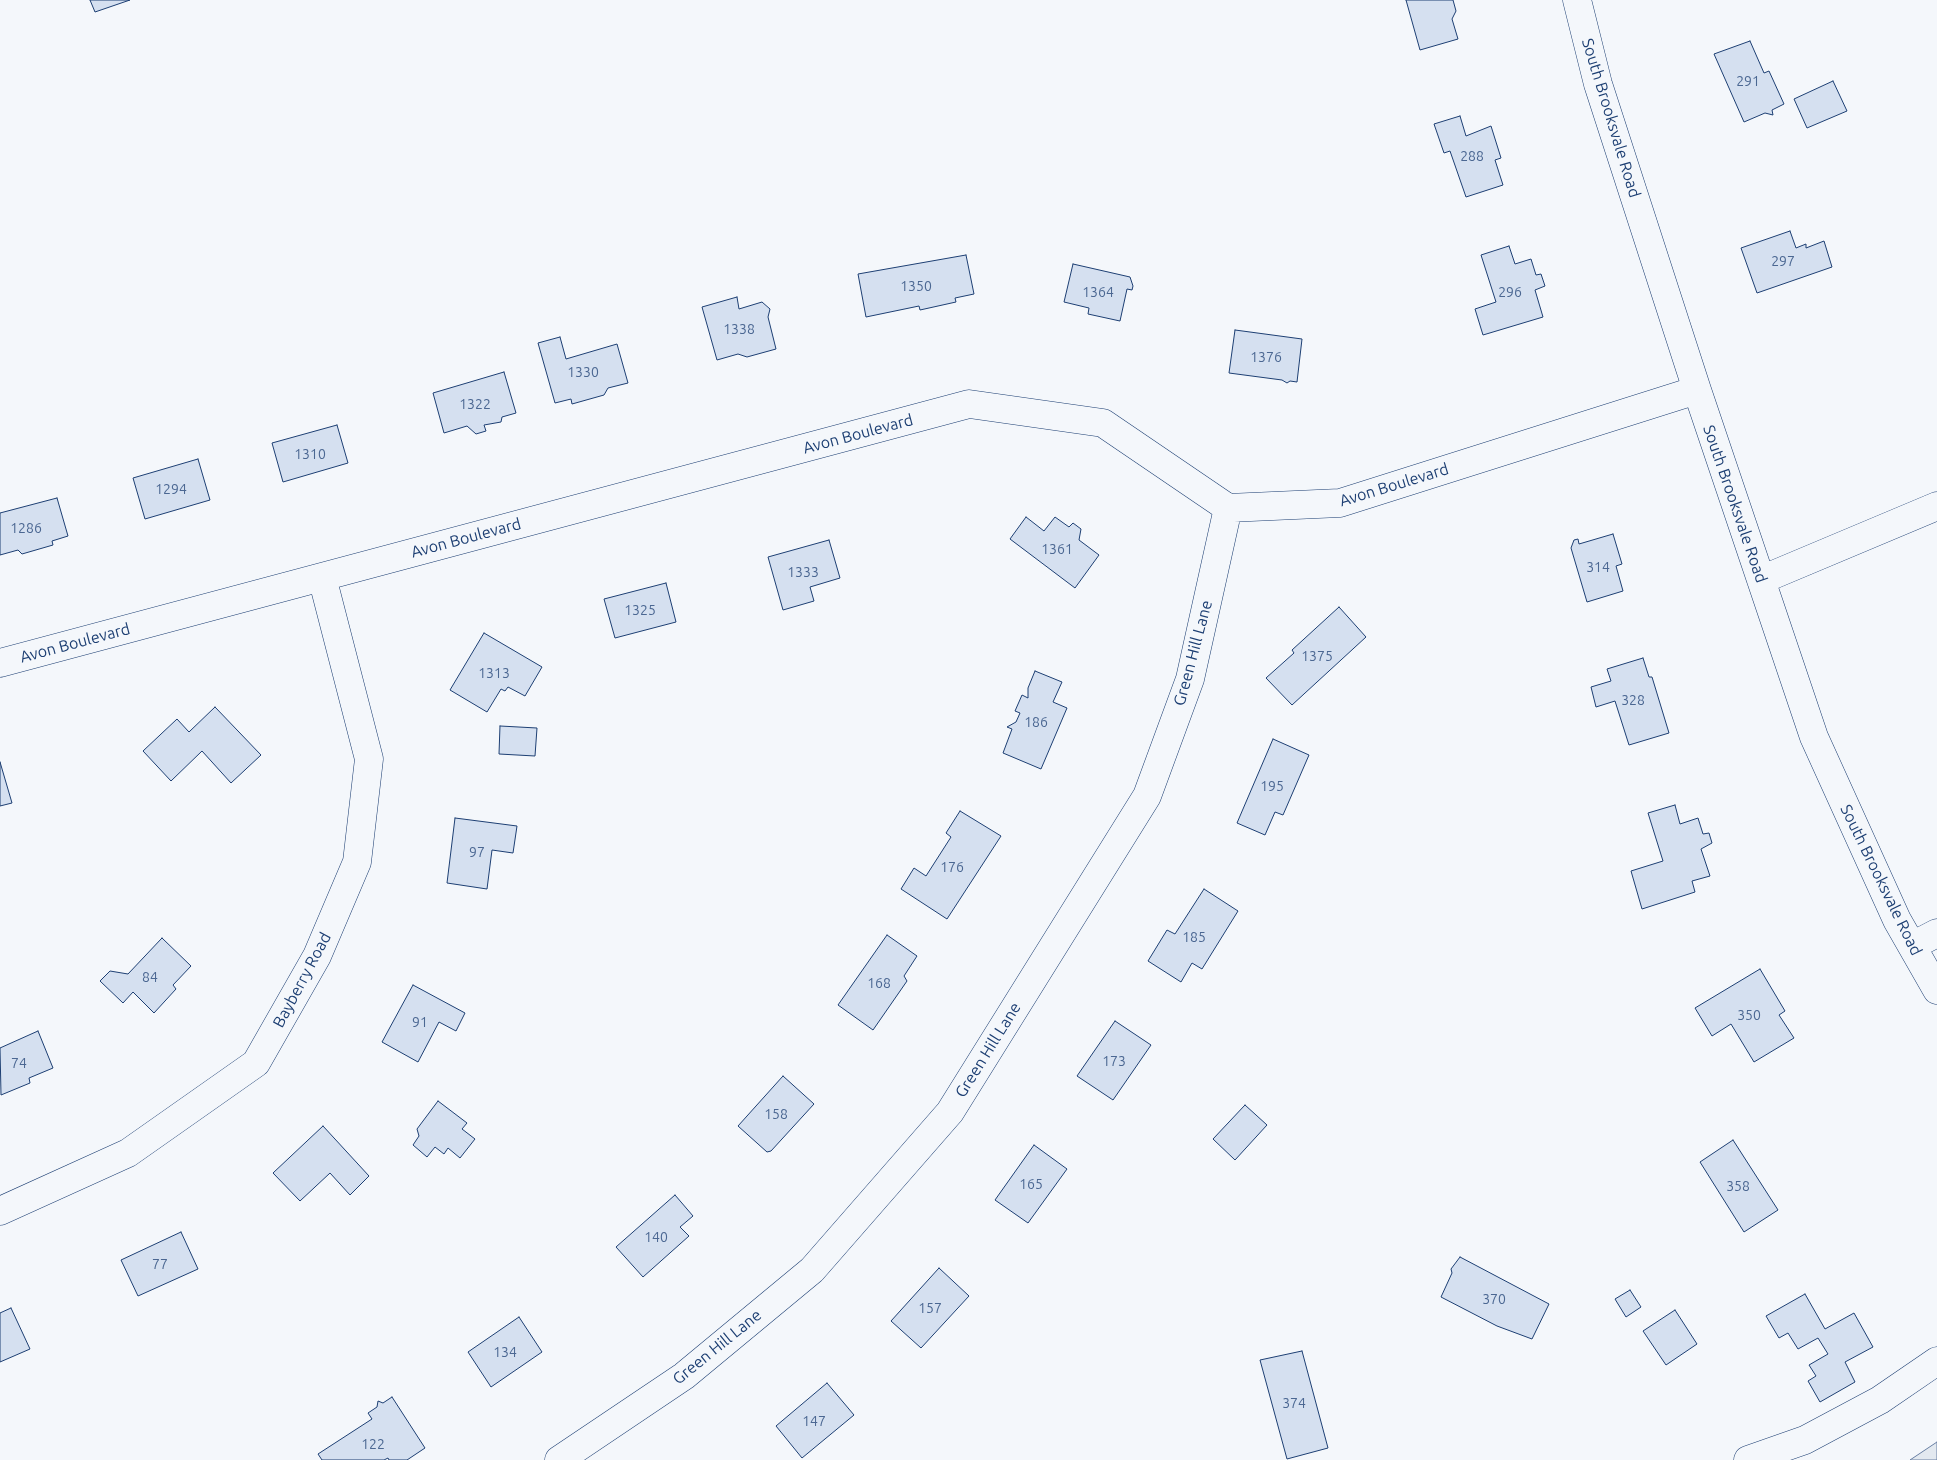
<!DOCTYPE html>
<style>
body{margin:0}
canvas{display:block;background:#f4f7fb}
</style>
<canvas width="1937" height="1460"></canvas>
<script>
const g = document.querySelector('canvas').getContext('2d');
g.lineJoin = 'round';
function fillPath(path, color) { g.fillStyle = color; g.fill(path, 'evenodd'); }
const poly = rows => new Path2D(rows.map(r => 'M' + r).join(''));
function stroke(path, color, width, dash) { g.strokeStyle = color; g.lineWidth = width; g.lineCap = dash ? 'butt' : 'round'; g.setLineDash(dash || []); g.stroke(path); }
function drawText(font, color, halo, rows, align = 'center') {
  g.font = font + ' Ubuntu,sans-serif'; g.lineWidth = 4; g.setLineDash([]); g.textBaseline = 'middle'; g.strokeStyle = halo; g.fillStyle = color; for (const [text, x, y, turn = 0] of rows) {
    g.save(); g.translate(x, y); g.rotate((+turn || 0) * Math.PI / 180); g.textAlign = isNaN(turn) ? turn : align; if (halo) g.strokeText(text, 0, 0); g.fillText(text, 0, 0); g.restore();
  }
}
const green = poly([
 [1937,1442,1937,1460,1910,1460,1937,1442]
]);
const building = poly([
 [90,0,130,0,95,12,90,0],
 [1406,0,1453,0,1456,11,1452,19,1458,39,1420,50,1406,0],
 [1750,41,1764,73,1769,71,1784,104,1772,110,1773,115,1765,113,1744,122,1714,54,1750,41],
 [1833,81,1847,111,1807,128,1794,99,1833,81],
 [1460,116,1466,136,1491,126,1501,158,1495,160,1503,185,1466,197,1450,151,1444,153,1434,124,1460,116],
 [1790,231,1796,248,1806,244,1806,248,1824,241,1832,267,1757,293,1741,248,1790,231],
 [1509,246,1515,264,1531,259,1536,275,1541,274,1545,286,1535,290,1543,317,1483,335,1475,309,1496,302,1481,255,1509,246],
 [966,255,974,294,955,298,956,302,920,310,919,306,866,317,858,274,966,255],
 [1073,264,1130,277,1133,286,1132,290,1127,289,1120,321,1088,314,1089,308,1064,302,1073,264],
 [737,297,739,309,762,302,770,309,768,317,776,349,747,357,738,354,717,360,702,307,737,297],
 [1235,330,1302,339,1297,382,1290,381,1287,383,1282,380,1229,373,1235,330],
 [560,337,566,359,617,344,628,383,608,388,604,395,572,404,571,399,555,403,538,343,560,337],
 [504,372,516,413,502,417,501,422,484,425,486,431,476,434,467,426,444,433,433,393,504,372],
 [337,425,348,463,283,482,272,443,337,425],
 [198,459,210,500,145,519,133,478,198,459],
 [57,498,68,536,52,541,53,545,22,554,18,550,0,555,0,513,57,498],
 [1026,517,1044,531,1055,517,1069,527,1073,523,1081,529,1079,540,1099,555,1075,588,1010,539,1026,517],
 [1613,534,1622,564,1616,566,1623,591,1587,602,1571,548,1574,540,1578,539,1579,544,1613,534],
 [829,540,840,578,810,587,814,601,783,610,768,557,829,540],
 [666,583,676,622,615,638,604,599,666,583],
 [1339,607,1366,637,1292,705,1266,678,1294,653,1292,650,1339,607],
 [484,633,542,667,525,696,508,687,505,691,501,689,487,712,450,690,484,633],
 [1643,658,1649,677,1652,677,1669,733,1629,745,1615,701,1596,707,1591,687,1611,681,1607,669,1643,658],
 [1035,671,1062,682,1053,702,1067,708,1041,769,1003,753,1012,729,1007,727,1016,722,1020,713,1015,711,1022,695,1028,698,1028,688,1035,671],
 [215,707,261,755,231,783,202,751,171,781,143,751,177,719,189,732,215,707],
 [500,726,537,728,535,756,499,754,500,726],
 [1273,739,1309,755,1283,815,1275,812,1265,835,1237,823,1273,739],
 [0,762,12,803,0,806,0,762],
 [1675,805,1680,824,1698,818,1703,834,1709,833,1712,843,1701,849,1710,876,1692,881,1695,892,1642,909,1631,871,1663,861,1648,813,1675,805],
 [960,811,1001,836,947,919,901,889,914,868,926,876,951,837,946,833,960,811],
 [455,818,517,826,513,853,492,850,487,889,447,883,455,818],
 [1204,889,1238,911,1202,969,1192,963,1181,982,1148,961,1167,930,1175,934,1204,889],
 [887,935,917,956,904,976,907,981,873,1030,838,1005,887,935],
 [162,938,191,966,173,985,176,989,154,1013,133,992,123,1003,100,981,110,971,128,974,162,938],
 [1760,969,1785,1011,1779,1015,1794,1038,1754,1062,1731,1024,1712,1036,1695,1008,1760,969],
 [413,985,465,1013,456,1031,439,1022,418,1062,382,1042,413,985],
 [1115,1021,1151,1045,1113,1100,1077,1076,1115,1021],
 [38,1031,53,1068,29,1078,30,1083,1,1095,0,1048,38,1031],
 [783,1076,814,1104,771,1151,767,1152,738,1126,783,1076],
 [438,1101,467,1123,462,1129,475,1139,460,1158,448,1148,444,1154,435,1147,427,1157,413,1145,419,1136,417,1129,438,1101],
 [1245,1105,1267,1125,1235,1160,1213,1139,1245,1105],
 [323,1126,369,1176,350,1195,330,1173,300,1201,273,1173,323,1126],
 [1733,1140,1778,1210,1744,1232,1700,1162,1733,1140],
 [1034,1145,1067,1169,1028,1223,995,1200,1034,1145],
 [675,1195,693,1216,680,1227,689,1236,643,1277,616,1247,675,1195],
 [181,1232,198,1269,138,1296,121,1260,181,1232],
 [1460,1257,1549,1304,1532,1339,1497,1326,1441,1297,1452,1273,1451,1269,1460,1257],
 [939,1268,969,1296,921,1348,891,1321,939,1268],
 [1630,1290,1641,1307,1626,1317,1615,1299,1630,1290],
 [1805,1294,1825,1329,1854,1313,1873,1347,1845,1362,1855,1382,1820,1402,1808,1381,1816,1376,1809,1365,1828,1354,1818,1338,1798,1349,1788,1333,1779,1338,1766,1316,1805,1294],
 [11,1308,30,1349,0,1362,0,1313,11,1308],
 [1675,1310,1697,1344,1666,1365,1643,1331,1675,1310],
 [519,1317,542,1352,491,1387,468,1352,519,1317],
 [1302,1351,1328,1448,1287,1459,1260,1360,1302,1351],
 [827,1383,854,1415,802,1458,776,1426,827,1383],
 [392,1397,425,1448,407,1460,389,1460,388,1458,384,1460,322,1460,318,1454,372,1419,368,1413,377,1407,378,1401,383,1403,392,1397]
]);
const minor = poly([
 [1577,0,1598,84,1697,390,1814,737,1897,920,1937,990],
 [1761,580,1937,506],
 [0,663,969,404,1103,423,1228,508,1340,503,1697,390],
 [1912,946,1937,933],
 [0,1211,128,1153,256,1063,317,956,357,862,369,759,322,577],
 [559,1460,684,1376,812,1270,950,1112,1147,796,1190,679,1228,508],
 [1748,1460,1805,1440,1880,1400,1937,1361]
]);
const numberNames = [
 ["291",1748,81],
 ["288",1472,156],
 ["297",1783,261],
 ["1350",916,286],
 ["1364",1098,292],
 ["296",1510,292],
 ["1338",739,329],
 ["1376",1266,357],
 ["1330",583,372],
 ["1322",475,404],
 ["1310",310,454],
 ["1294",171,489],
 ["1286",26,528],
 ["1361",1057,549],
 ["314",1598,567],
 ["1333",803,572],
 ["1325",640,610],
 ["1375",1317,656],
 ["1313",494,673],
 ["328",1633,700],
 ["186",1036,722],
 ["195",1272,786],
 ["97",477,852],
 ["176",952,867],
 ["185",1194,937],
 ["84",150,977],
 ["168",879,983],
 ["350",1749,1015],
 ["91",420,1022],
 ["173",1114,1061],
 ["74",19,1063],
 ["158",776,1114],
 ["165",1031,1184],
 ["358",1738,1186],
 ["140",656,1237],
 ["77",160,1264],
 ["370",1494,1299],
 ["157",930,1308],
 ["134",505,1352],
 ["374",1294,1403],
 ["147",814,1421],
 ["122",373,1444]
];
const streetNames = [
 ["South Brooksvale Road",1611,118,73],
 ["Avon Boulevard",858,434,-15],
 ["Avon Boulevard",1394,485,-17],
 ["South Brooksvale Road",1735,504,71],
 ["Avon Boulevard",466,538,-15],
 ["Avon Boulevard",75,643,-15],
 ["Green Hill Lane",1193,653,-75],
 ["South Brooksvale Road",1881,880,64],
 ["Bayberry Road",302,980,-62],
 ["Green Hill Lane",988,1050,-58],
 ["Green Hill Lane",717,1347,-39]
];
fillPath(green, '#e3e9f0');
stroke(green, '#687fa3', 1);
fillPath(building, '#d5e0f0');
stroke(building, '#1d3f73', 1);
stroke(minor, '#1d3f73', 29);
stroke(minor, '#f4f7fb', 28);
drawText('14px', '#4b6792', null, numberNames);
drawText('16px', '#1d3f73', '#f4f7fb', streetNames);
</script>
